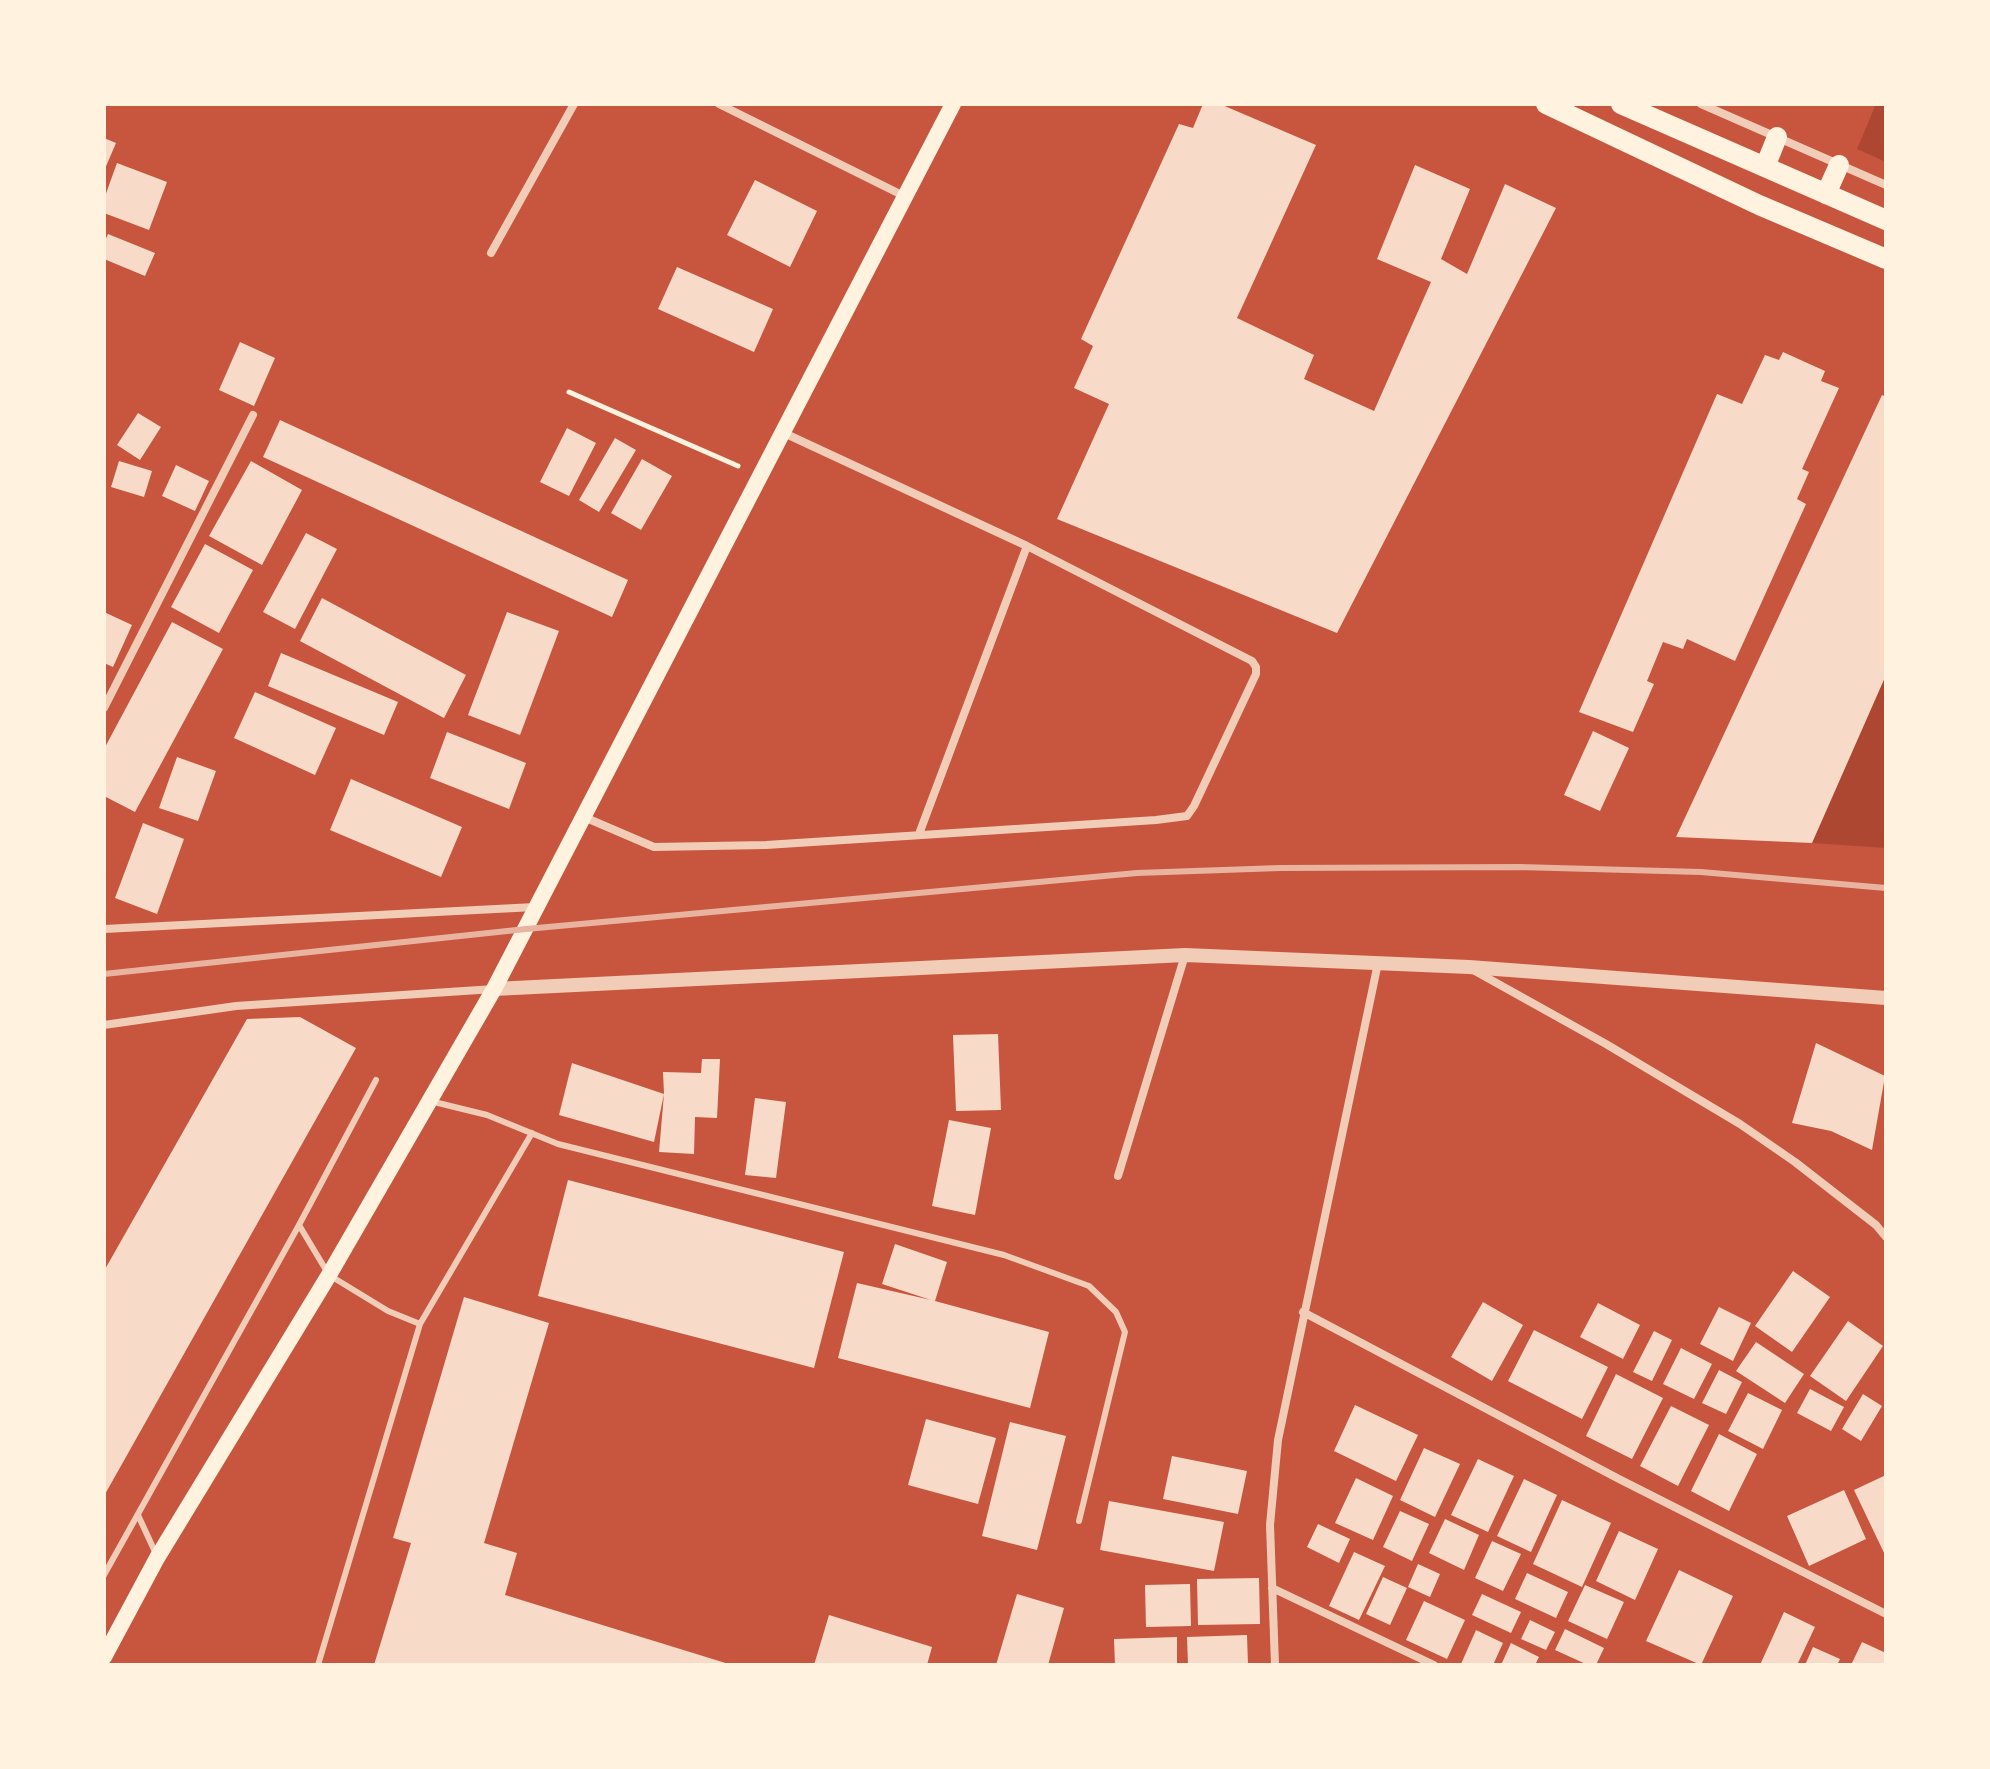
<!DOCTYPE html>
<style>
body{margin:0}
#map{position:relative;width:1990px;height:1769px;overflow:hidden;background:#c8553d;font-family:Spectral,serif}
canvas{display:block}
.frame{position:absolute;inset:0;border:106px solid #fff3e0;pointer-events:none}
</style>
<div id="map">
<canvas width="1990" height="1769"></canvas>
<div class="frame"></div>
</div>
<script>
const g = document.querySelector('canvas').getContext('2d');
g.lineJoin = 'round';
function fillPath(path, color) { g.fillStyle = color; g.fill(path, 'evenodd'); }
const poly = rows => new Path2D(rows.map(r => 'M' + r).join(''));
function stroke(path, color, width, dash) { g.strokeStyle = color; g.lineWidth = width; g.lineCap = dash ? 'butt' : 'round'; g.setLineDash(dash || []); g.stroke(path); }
const green = poly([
 [1876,104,1886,104,1886,162,1857,149],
 [1886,675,1886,848,1812,843]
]);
const building = poly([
 [1203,104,1220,104,1316,145,1237,318,1314,355,1304,379,1374,411,1431,282,1377,259,1415,165,1470,189,1441,259,1467,274,1505,184,1556,208,1337,633,1057,519,1109,404,1074,388,1093,346,1081,339,1179,124,1193,128],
 [104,138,116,143,104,171],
 [117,163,167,182,149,230,104,213,104,199],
 [755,180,817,211,790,267,727,235],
 [108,234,155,253,145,276,104,259,104,243],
 [677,267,773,309,754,352,658,309],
 [240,342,275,358,254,406,219,390],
 [1783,352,1825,371,1821,381,1839,388,1802,469,1809,472,1797,499,1806,504,1735,661,1687,639,1683,649,1663,642,1647,681,1654,684,1633,732,1579,712,1717,394,1742,404,1765,355,1779,360],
 [1882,395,1886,397,1886,675,1812,843,1676,837],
 [138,413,161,427,140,460,117,445],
 [280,420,628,580,612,617,263,457],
 [567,428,596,443,569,496,540,482],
 [615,438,636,450,599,512,579,500],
 [642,459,672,476,641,530,611,513],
 [119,461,152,471,144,497,111,487],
 [251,461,302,490,262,565,209,536],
 [176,465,209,481,195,511,162,496],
 [306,533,337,549,295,629,263,612],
 [205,544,253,570,219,633,171,607],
 [322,598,466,675,444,718,300,641],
 [104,612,132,625,113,667,104,663],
 [507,612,559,631,520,735,468,715],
 [172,622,223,649,135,812,104,796,104,749],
 [281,653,398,702,384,735,268,686],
 [255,692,336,728,315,775,234,738],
 [1593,731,1629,748,1600,811,1564,795],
 [447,732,526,763,509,809,430,778],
 [177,757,216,771,198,821,159,808],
 [351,779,462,827,441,877,330,830],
 [143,823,184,839,157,914,115,898],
 [300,1017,356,1048,104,1496,104,1271,247,1019],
 [998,1034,1001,1110,956,1111,953,1035],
 [1816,1043,1885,1076,1872,1150,1831,1131,1792,1123],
 [702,1059,720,1059,717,1118,695,1117,694,1154,659,1152,664,1094,654,1142,559,1115,572,1063,664,1094,663,1072,701,1073],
 [755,1098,786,1102,776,1178,745,1175],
 [949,1120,991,1128,975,1215,932,1206],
 [568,1180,844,1252,814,1368,538,1296],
 [895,1244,947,1262,935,1301,1049,1332,1030,1408,838,1358,857,1283,931,1300,882,1284],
 [1793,1271,1830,1297,1792,1352,1755,1326],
 [464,1297,549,1323,484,1543,517,1553,505,1595,732,1665,374,1665,411,1543,393,1538],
 [1483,1302,1523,1325,1492,1381,1451,1357],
 [1598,1303,1640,1325,1623,1359,1580,1337],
 [1719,1307,1751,1323,1733,1361,1700,1344],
 [1848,1321,1883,1346,1846,1401,1810,1376],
 [1534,1330,1608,1367,1582,1419,1508,1381],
 [1654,1331,1672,1340,1652,1381,1633,1372],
 [1756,1342,1804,1374,1785,1403,1736,1371],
 [1681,1348,1712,1364,1694,1399,1663,1384],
 [1719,1370,1742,1382,1726,1414,1702,1403],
 [1616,1374,1663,1398,1632,1459,1586,1436],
 [1810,1389,1844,1407,1831,1431,1797,1413],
 [1748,1393,1782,1410,1763,1449,1728,1431],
 [1863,1394,1882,1406,1861,1441,1842,1429],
 [1355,1405,1418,1435,1396,1481,1334,1451],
 [1671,1406,1709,1425,1678,1486,1640,1466],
 [926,1419,996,1438,978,1504,908,1485],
 [1010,1422,1066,1436,1037,1550,982,1536],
 [1719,1434,1757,1454,1729,1511,1691,1491],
 [1424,1448,1460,1464,1435,1517,1400,1500],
 [1172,1456,1247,1471,1238,1514,1163,1499],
 [1478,1459,1514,1476,1488,1532,1451,1515],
 [1886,1475,1886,1557,1854,1490],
 [1356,1478,1393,1496,1373,1540,1335,1523],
 [1524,1479,1557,1495,1531,1552,1497,1536],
 [1844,1490,1866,1539,1809,1566,1787,1516],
 [1562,1500,1611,1523,1582,1587,1533,1564],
 [1109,1501,1224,1522,1214,1571,1100,1550],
 [1400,1511,1429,1524,1412,1561,1383,1547],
 [1445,1519,1479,1535,1464,1570,1429,1553],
 [1318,1524,1350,1539,1339,1563,1307,1547],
 [1619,1531,1658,1549,1635,1600,1596,1581],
 [1492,1541,1521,1554,1503,1591,1475,1578],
 [1354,1552,1385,1566,1359,1620,1329,1606],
 [1418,1564,1440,1574,1430,1597,1408,1587],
 [1679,1570,1733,1596,1701,1665,1646,1641],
 [1527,1573,1568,1592,1556,1618,1515,1599],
 [1383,1577,1407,1588,1390,1625,1366,1614],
 [1259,1578,1260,1624,1198,1625,1197,1579],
 [1190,1584,1191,1626,1146,1627,1145,1585],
 [1585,1585,1624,1602,1607,1639,1568,1621],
 [1017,1594,1064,1608,1048,1665,996,1665],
 [1482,1594,1521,1612,1511,1633,1472,1615],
 [1424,1601,1465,1620,1447,1659,1406,1640],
 [1784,1612,1815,1627,1797,1665,1760,1665],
 [829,1615,932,1647,927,1665,814,1665],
 [1530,1620,1555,1632,1546,1650,1521,1639],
 [1565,1629,1604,1648,1596,1665,1588,1665,1555,1650],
 [1476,1630,1503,1643,1493,1665,1461,1664],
 [1247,1635,1248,1665,1188,1665,1187,1637],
 [1177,1637,1177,1665,1115,1665,1114,1639],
 [1862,1642,1886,1653,1886,1665,1851,1665],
 [1511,1643,1539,1657,1535,1665,1501,1665],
 [1813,1647,1840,1659,1837,1665,1805,1665]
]);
const path = poly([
 [569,392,738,466]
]);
const service = poly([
 [430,1101,487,1115,558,1144,1004,1255,1089,1286,1116,1312,1125,1332,1079,1521],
 [299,1225,329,1275,388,1311,420,1324],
 [138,1515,156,1554],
 [104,1575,299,1225,376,1080],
 [318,1665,420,1324,532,1133]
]);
const minor = poly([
 [719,104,904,196],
 [1701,104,1886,185],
 [491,253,574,104],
 [104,708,253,415],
 [584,817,654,847,766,845,1156,820,1187,816,1194,806,1256,674,1256,667,1252,661,1027,546,784,433],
 [919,834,1027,546],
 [104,929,535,907],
 [1475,971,1606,1044,1740,1124,1795,1162,1876,1225,1886,1237],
 [104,1025,236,1006,494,989],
 [1118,1176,1185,955],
 [1303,1312,1619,1479,1886,1614],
 [1272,1588,1434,1665],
 [1275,1665,1270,1525,1278,1440,1378,963]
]);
const tertiary = poly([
 [494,989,1185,955,1469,967,1886,998]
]);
const secondary = poly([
 [104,1657,157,1558,329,1275,494,989,953,104]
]);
const primary = poly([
 [1546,104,1759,205,1886,259],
 [1621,104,1886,220],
 [1765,167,1777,137],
 [1826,194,1839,165]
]);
const rail = poly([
 [104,974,526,929,1137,873,1280,868,1519,867,1701,872,1886,888]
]);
fillPath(green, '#ae4732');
fillPath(building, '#f7dbc8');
stroke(path, '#fff3e0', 5);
stroke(service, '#f1ccb7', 6);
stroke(minor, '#f1ccb7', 8);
stroke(tertiary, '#f1ccb7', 14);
stroke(secondary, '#fff3e0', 16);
stroke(primary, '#fff3e0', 20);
stroke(rail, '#e9b49f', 6);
</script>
